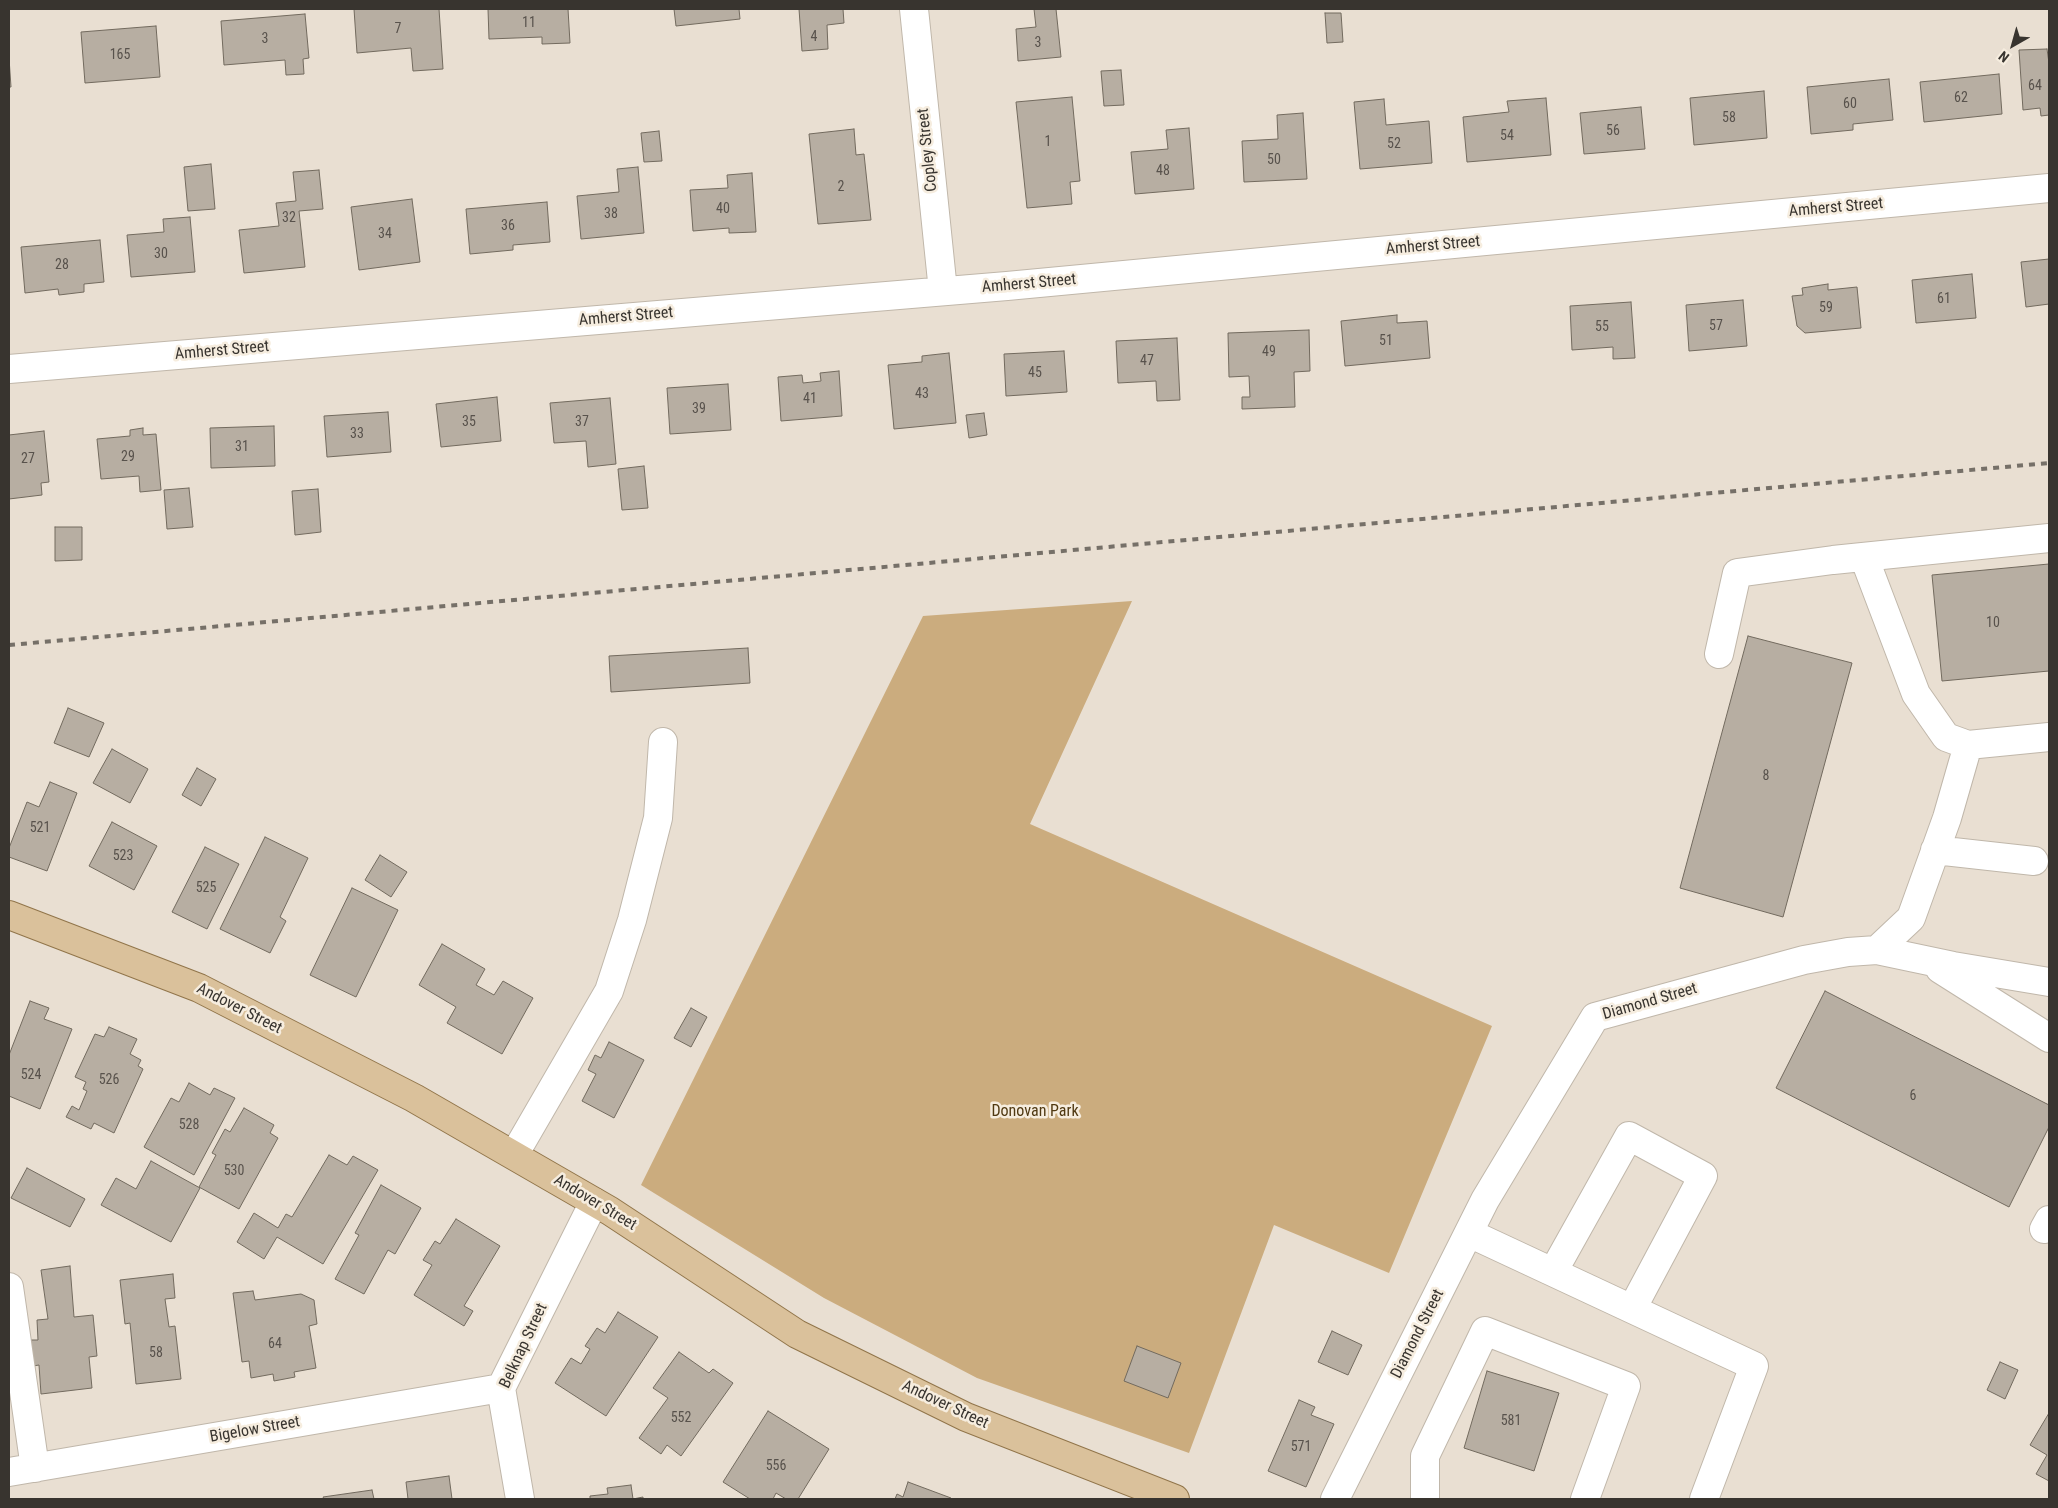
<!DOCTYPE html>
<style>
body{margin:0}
#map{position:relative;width:2058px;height:1508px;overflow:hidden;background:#e9dfd2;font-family:"Roboto Condensed",sans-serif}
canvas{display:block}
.frame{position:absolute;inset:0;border:10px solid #38342f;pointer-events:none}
.north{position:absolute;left:1988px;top:20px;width:50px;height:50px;-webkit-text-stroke:4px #f6eddf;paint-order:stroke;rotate:218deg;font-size:14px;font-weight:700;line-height:20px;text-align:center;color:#38342f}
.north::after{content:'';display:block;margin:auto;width:18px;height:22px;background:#38342f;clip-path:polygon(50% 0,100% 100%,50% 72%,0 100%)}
</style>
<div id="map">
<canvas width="2058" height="1508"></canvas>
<div class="frame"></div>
<div class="north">N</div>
</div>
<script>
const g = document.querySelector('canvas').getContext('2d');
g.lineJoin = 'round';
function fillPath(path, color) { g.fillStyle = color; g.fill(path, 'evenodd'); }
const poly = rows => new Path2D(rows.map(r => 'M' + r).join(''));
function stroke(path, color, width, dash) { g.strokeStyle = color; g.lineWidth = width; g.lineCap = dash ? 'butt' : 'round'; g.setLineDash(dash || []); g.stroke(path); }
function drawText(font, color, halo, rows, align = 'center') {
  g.font = font + ' "Roboto Condensed",sans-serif'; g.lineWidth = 5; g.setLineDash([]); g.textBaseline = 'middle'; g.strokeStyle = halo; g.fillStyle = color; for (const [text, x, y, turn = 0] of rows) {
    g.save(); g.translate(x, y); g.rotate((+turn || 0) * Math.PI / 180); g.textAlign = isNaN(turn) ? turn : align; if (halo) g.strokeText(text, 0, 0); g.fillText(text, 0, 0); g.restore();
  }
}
const green = poly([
 [1132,601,1030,824,1492,1026,1389,1273,1274,1225,1189,1453,977,1378,824,1298,641,1185,923,616]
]);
const building = poly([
 [354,9,439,9,443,69,413,71,411,48,357,53,354,9],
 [488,9,568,9,570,43,542,44,542,37,489,39,488,9],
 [674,9,739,9,740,19,676,26,674,9],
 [799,9,843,9,844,23,827,25,828,49,802,51,799,9],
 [1034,9,1056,9,1061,57,1018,61,1016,29,1036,27,1034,9],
 [1325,13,1341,13,1343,42,1327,43,1325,13],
 [305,14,309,58,303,59,304,74,286,75,285,60,224,65,221,21,305,14],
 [156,26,160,77,85,83,81,32,156,26],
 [2047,49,2049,63,2049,115,2041,116,2040,108,2023,110,2019,50,2047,49],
 [9,58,11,87,9,87,9,58],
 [1121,70,1124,105,1104,106,1101,71,1121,70],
 [1999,74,2002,114,1924,122,1920,82,1999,74],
 [1889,79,1893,120,1853,124,1853,130,1811,134,1807,87,1889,79],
 [1764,91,1767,138,1694,145,1690,98,1764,91],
 [1072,97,1080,181,1070,182,1072,204,1027,208,1016,102,1072,97],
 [1546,98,1551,155,1467,162,1463,117,1509,112,1507,101,1546,98],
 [1384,99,1386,125,1429,121,1432,163,1360,169,1354,102,1384,99],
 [1641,107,1645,149,1584,154,1580,113,1641,107],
 [1303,113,1307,179,1244,182,1242,141,1278,139,1277,115,1303,113],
 [1189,128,1194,189,1135,194,1131,152,1168,149,1166,130,1189,128],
 [854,129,856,155,864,154,871,220,818,224,809,134,854,129],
 [659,131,662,161,644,162,641,133,659,131],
 [211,164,215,209,188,211,184,167,211,164],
 [638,167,644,233,581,239,577,196,619,192,617,169,638,167],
 [319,170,323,209,299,211,305,267,244,273,239,230,279,226,276,203,296,201,293,172,319,170],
 [752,173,756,232,729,233,729,228,693,231,690,190,728,188,727,175,752,173],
 [412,199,420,262,359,270,351,207,412,199],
 [547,202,550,242,513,245,513,250,470,254,466,209,547,202],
 [190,217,195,272,131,277,127,235,164,232,163,219,190,217],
 [100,240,104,282,84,284,84,292,59,295,58,289,25,293,21,247,100,240],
 [2049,259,2049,304,2026,307,2021,262,2049,259],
 [1972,274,1976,318,1916,323,1912,280,1972,274],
 [1828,284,1828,290,1857,287,1861,328,1805,333,1797,326,1792,296,1803,295,1802,288,1828,284],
 [1743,300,1747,346,1689,351,1686,305,1743,300],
 [1631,302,1635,358,1613,359,1613,347,1572,350,1570,306,1631,302],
 [1397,315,1397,323,1427,321,1430,358,1345,366,1341,321,1397,315],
 [1309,330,1310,371,1294,372,1295,407,1242,409,1242,397,1250,397,1249,376,1229,377,1228,333,1309,330],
 [1177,338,1180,400,1157,401,1156,381,1118,383,1116,341,1177,338],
 [1064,351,1067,392,1006,396,1004,354,1064,351],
 [949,353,956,423,894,429,888,365,922,362,922,356,949,353],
 [839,371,842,416,781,421,778,377,802,375,803,383,821,381,820,373,839,371],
 [728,384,731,430,670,434,667,388,728,384],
 [497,397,501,441,441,447,436,404,497,397],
 [610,398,616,464,588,467,586,441,554,443,550,403,610,398],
 [388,412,391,452,327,457,324,416,388,412],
 [984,413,987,435,969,438,966,415,984,413],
 [274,426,275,466,211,468,210,428,274,426],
 [143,428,143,435,156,434,161,490,140,492,139,476,101,479,97,439,130,436,130,430,143,428],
 [44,431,49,482,41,483,42,495,9,499,9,435,44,431],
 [644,466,648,508,622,510,618,469,644,466],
 [189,488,193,527,167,529,164,490,189,488],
 [318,489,321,532,295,535,292,491,318,489],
 [55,527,82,527,82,560,55,561,55,527],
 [2049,564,2049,671,1942,681,1932,575,2049,564],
 [1748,636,1852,663,1783,917,1680,888,1748,636],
 [748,648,750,683,611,692,609,656,748,648],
 [68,708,104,723,89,757,54,743,68,708],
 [112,749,148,769,130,803,93,783,112,749],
 [197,768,216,779,201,806,182,795,197,768],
 [50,782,77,793,47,871,9,857,9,848,27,802,39,807,50,782],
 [112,822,157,846,134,890,89,866,112,822],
 [265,837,308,858,280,917,286,921,270,953,220,929,265,837],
 [205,847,239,864,207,929,172,912,205,847],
 [380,855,407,872,391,897,365,880,380,855],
 [352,888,398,910,356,997,310,975,352,888],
 [442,944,485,969,476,985,494,995,503,981,533,998,502,1054,447,1023,456,1007,419,985,442,944],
 [1825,991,2049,1105,2049,1127,2009,1207,1776,1088,1825,991],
 [30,1001,49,1008,44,1019,72,1029,40,1109,9,1096,9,1055,30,1001],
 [691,1008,707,1017,691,1047,674,1038,691,1008],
 [109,1027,137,1039,130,1054,141,1060,138,1066,143,1069,114,1133,94,1123,91,1129,66,1117,72,1106,79,1110,87,1091,83,1089,86,1082,75,1077,95,1034,104,1037,109,1027],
 [609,1042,644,1060,614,1118,582,1101,596,1074,588,1070,595,1055,601,1058,609,1042],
 [189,1083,210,1095,214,1088,235,1098,194,1175,144,1147,171,1098,179,1102,189,1083],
 [244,1108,274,1125,270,1133,278,1138,239,1209,199,1187,216,1155,212,1153,225,1129,230,1132,244,1108],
 [329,1155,347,1165,353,1156,378,1170,323,1264,277,1237,264,1259,237,1242,254,1213,278,1228,286,1214,292,1217,329,1155],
 [151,1161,200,1188,171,1242,101,1205,116,1178,136,1189,151,1161],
 [27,1168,85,1199,70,1227,11,1198,27,1168],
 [381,1185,421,1208,395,1254,388,1250,364,1294,335,1279,359,1235,355,1233,381,1185],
 [456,1219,500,1246,464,1306,473,1311,464,1326,414,1295,432,1265,423,1260,435,1241,440,1244,456,1219],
 [70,1266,74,1317,93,1315,97,1356,89,1357,92,1388,41,1394,39,1365,33,1366,31,1340,38,1340,37,1320,48,1319,41,1270,70,1266],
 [173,1274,175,1298,165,1299,169,1327,175,1326,181,1379,136,1384,130,1323,125,1324,120,1280,173,1274],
 [253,1291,255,1300,301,1294,314,1300,317,1324,309,1326,316,1368,294,1372,295,1377,274,1381,273,1374,251,1378,249,1361,242,1362,233,1293,253,1291],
 [618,1312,658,1337,606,1416,555,1383,571,1358,581,1364,590,1349,585,1346,597,1328,605,1333,618,1312],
 [1332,1331,1362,1345,1348,1375,1318,1362,1332,1331],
 [1137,1346,1181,1363,1168,1398,1124,1381,1137,1346],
 [679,1352,709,1373,713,1369,733,1383,681,1456,667,1445,661,1454,639,1438,668,1398,653,1388,679,1352],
 [2000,1362,2018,1370,2005,1399,1987,1390,2000,1362],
 [1487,1371,1559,1393,1534,1471,1464,1448,1487,1371],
 [1299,1400,1315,1407,1311,1415,1334,1424,1306,1487,1268,1471,1299,1400],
 [768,1411,829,1449,798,1499,786,1499,776,1493,773,1499,750,1499,723,1482,768,1411],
 [2049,1413,2049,1481,2036,1474,2047,1455,2030,1445,2049,1413],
 [449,1476,452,1499,408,1499,406,1482,449,1476],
 [908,1482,951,1498,951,1499,895,1499,897,1494,903,1497,908,1482],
 [631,1485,633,1499,643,1497,643,1499,590,1499,590,1496,608,1494,607,1488,631,1485],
 [372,1490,374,1499,324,1499,323,1497,372,1490]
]);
const minor = poly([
 [914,9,943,291],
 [9,369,1007,286,2049,188],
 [1864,557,1916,694,1946,737,1968,745],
 [1719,654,1737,573,1833,560,2049,538],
 [1935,850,2034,861],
 [1877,950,1953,966,2049,982],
 [1940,969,2049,1038],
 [514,1155,609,991,632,920,658,818,663,742],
 [2044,1229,2049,1220],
 [1469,1233,1754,1366,1704,1499],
 [1553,1272,1629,1136,1703,1176,1632,1309],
 [9,1287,35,1468],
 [9,1472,501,1388],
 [520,1499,501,1388,594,1202],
 [1335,1499,1485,1200,1595,1017,1804,960,1848,952,1877,950,1911,918,1947,818,1968,745,2049,737],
 [1425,1499,1425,1456,1485,1331,1626,1386,1585,1499]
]);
const major = poly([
 [9,915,199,988,414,1098,610,1211,797,1334,966,1417,1175,1499]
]);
const rail = poly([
 [9,645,2049,463]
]);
const numberNames = [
 ["11",529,23],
 ["7",398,29],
 ["4",814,37],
 ["3",265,39],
 ["3",1038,43],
 ["165",120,55],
 ["64",2035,86],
 ["62",1961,98],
 ["60",1850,104],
 ["58",1729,118],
 ["56",1613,131],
 ["54",1507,136],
 ["1",1048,142],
 ["52",1394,144],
 ["50",1274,160],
 ["48",1163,171],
 ["2",841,187],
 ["40",723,209],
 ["38",611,214],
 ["32",289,218],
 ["36",508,226],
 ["34",385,234],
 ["30",161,254],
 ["28",62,265],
 ["61",1944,299],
 ["59",1826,308],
 ["57",1716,326],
 ["55",1602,327],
 ["51",1386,341],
 ["49",1269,352],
 ["47",1147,361],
 ["45",1035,373],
 ["43",922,394],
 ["41",810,399],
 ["39",699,409],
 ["35",469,422],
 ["37",582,422],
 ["33",357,434],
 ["31",242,447],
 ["29",128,457],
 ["27",28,459],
 ["10",1993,623],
 ["8",1766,776],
 ["521",40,828],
 ["523",123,856],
 ["525",206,888],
 ["524",31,1075],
 ["526",109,1080],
 ["6",1913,1096],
 ["528",189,1125],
 ["530",234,1171],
 ["64",275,1344],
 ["58",156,1353],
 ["552",681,1418],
 ["581",1511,1421],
 ["571",1301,1447],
 ["556",776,1466]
];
const streetNames = [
 ["Copley Street",928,150,-96],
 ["Amherst Street",1836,208,-5],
 ["Amherst Street",1433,246,-5],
 ["Amherst Street",1029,284,-5],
 ["Amherst Street",626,317,-5],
 ["Amherst Street",222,351,-5],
 ["Diamond Street",1650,1002,-16],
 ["Andover Street",239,1009,27],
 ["Andover Street",595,1203,31],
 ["Diamond Street",1418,1334,-63],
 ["Belknap Street",524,1346,-65],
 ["Andover Street",945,1405,25],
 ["Bigelow Street",255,1430,-10]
];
const parkNames = [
 ["Donovan Park",1035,1112]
];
fillPath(green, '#cbac7e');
fillPath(building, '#b7aea2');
stroke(building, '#726a5e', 1);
stroke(minor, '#c0b7aa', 30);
stroke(major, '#91754a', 30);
stroke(minor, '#fff', 28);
stroke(major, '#dac19b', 28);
stroke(rail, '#767068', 4, [6, 6]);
drawText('14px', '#58524c', null, numberNames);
drawText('16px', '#38342f', '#f6eddf', streetNames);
drawText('16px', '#503912', '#f6eddf', parkNames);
</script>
